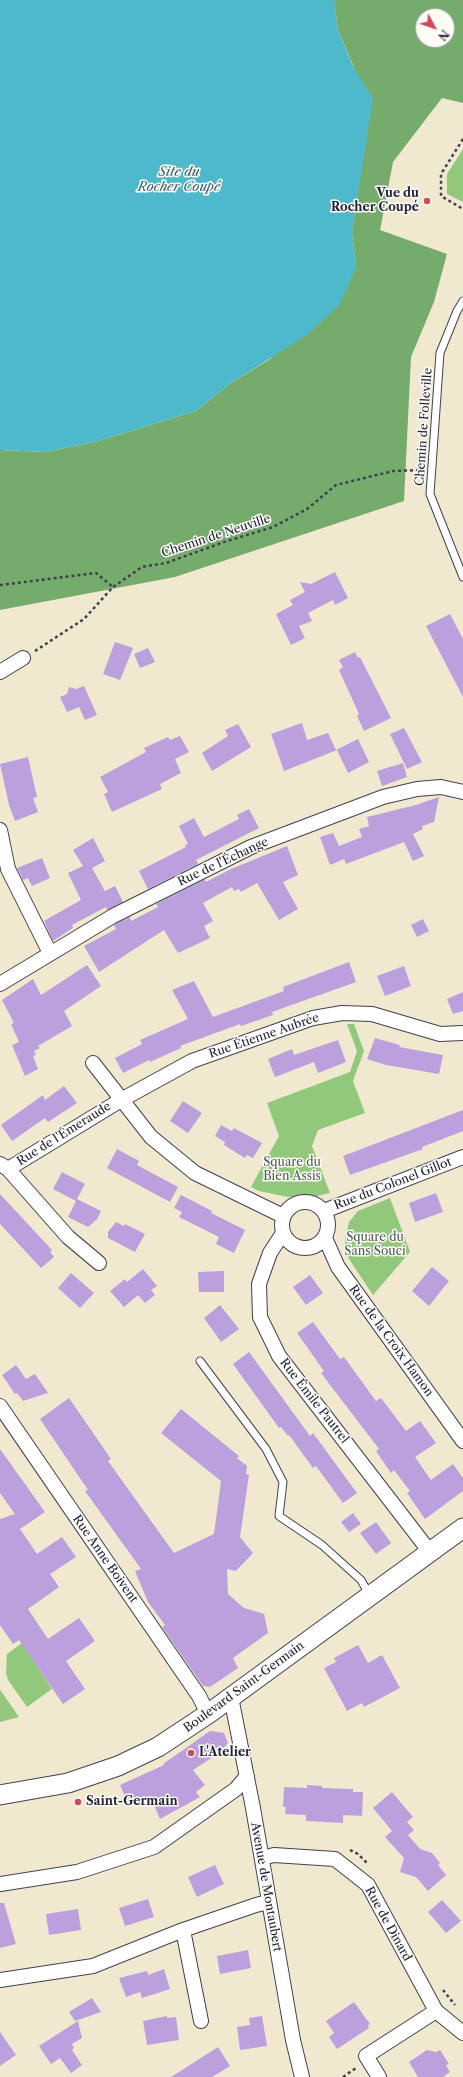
<!DOCTYPE html>
<meta charset="utf-8">
<style>
body{margin:0}
#map{position:relative;width:463px;height:2077px;overflow:hidden;background:#f0e9d0;font-family:"Libre Caslon Text",serif}
canvas{display:block}
.north{position:absolute;left:415px;top:8px;width:40px;height:40px;box-sizing:border-box;background:#fdfcf7;border:1px solid #a5a5ac;border-radius:50%;rotate:130deg;font-size:11px;font-weight:700;line-height:16px;text-align:center;color:#22223b}
.north::after{content:'';display:block;margin:auto;width:14px;height:18px;background:#d1495b;clip-path:polygon(50% 0,100% 100%,50% 72%,0 100%)}
</style>
<div id="map">
<canvas width="463" height="2077"></canvas>
<div class="north">N</div>
</div>
<script>
const g = document.querySelector('canvas').getContext('2d');
g.lineJoin = 'round';
function fillPath(path, color) { g.fillStyle = color; g.fill(path, 'evenodd'); }
const poly = rows => new Path2D(rows.map(r => 'M' + r).join(''));
function stroke(path, color, width, dash) { g.strokeStyle = color; g.lineWidth = width; g.lineCap = dash ? 'butt' : 'round'; g.setLineDash(dash || []); g.stroke(path); }
function drawText(font, color, halo, rows, align = 'center') {
  g.font = font + ' "Libre Caslon Text",serif'; g.lineWidth = 3; g.setLineDash([]); g.textBaseline = 'middle'; g.strokeStyle = halo; g.fillStyle = color; for (const [text, x, y, turn = 0] of rows) {
    g.save(); g.translate(x, y); g.rotate((+turn || 0) * Math.PI / 180); g.textAlign = isNaN(turn) ? turn : align; if (halo) g.strokeText(text, 0, 0); g.fillText(text, 0, 0); g.restore();
  }
}
const green = poly([
 [463,149,463,202,447,194,447,174],
 [347,1024,354,1024,364,1051,353,1081,365,1113,318,1130,312,1146,330,1193,312,1197,288,1197,259,1191,251,1187,279,1136,267,1103,350,1072,357,1051],
 [390,1198,410,1252,373,1295,345,1253,345,1238,349,1222,358,1211],
 [22,1643,52,1689,27,1707,8,1680,6,1673,7,1654],
 [0,1690,1,1691,19,1717,0,1722]
]);
const forest = poly([
 [334,0,463,0,463,103,442,98,393,162,380,230,447,254,434,302,411,357,404,501,175,577,0,610,0,450,45,452,98,441,196,411,231,383,270,359,356,267,352,232,360,177,353,65,338,30],
 [423,16,447,16,447,40,423,40]
]);
const water = poly([
 [0,0,334,0,338,30,353,66,373,99,352,232,356,267,340,304,307,335,231,383,196,411,98,441,45,452,0,450]
]);
const building = poly([
 [335,572,348,598,335,605,333,600,308,613,312,621,299,626,305,638,291,645,276,614,293,605,290,600,305,592,300,582,311,584],
 [450,614,463,639,463,697,426,626],
 [115,642,133,648,120,680,103,674],
 [148,648,155,662,140,668,134,654],
 [355,652,358,658,360,657,391,718,364,731,357,716,359,714,339,670,343,667,339,660],
 [84,686,97,715,85,720,79,707,67,712,60,697,67,694,69,687,76,689],
 [302,723,307,740,328,733,336,750,358,739,369,762,348,773,337,750,284,771,271,734],
 [238,724,251,747,212,771,202,753,228,736,225,730],
 [404,728,422,762,407,769,390,734],
 [180,736,189,752,175,759,181,773,160,784,162,789,112,812,104,794,108,792,100,777,146,752,144,748,168,737,170,740],
 [28,757,37,797,33,798,38,812,15,821,9,805,0,764],
 [403,763,407,777,382,786,377,771],
 [439,797,434,822,422,826,423,829,413,834,424,856,413,861,404,842,346,864,344,859,330,865,320,837,333,833,339,846,362,837,359,829,369,826,367,817,416,805],
 [249,809,259,828,196,860,198,864,148,889,139,871,186,847,185,845,188,844,179,826,194,818,204,837,239,819,237,815],
 [93,838,105,861,92,868,105,891,115,886,123,902,107,910,106,907,72,925,73,928,53,941,44,921,81,900,68,873,83,866,73,850],
 [287,846,298,875,283,882,298,909,279,920,257,883,241,892,239,889,234,891,232,887,203,903,213,921,204,926,210,938,178,953,164,930,99,972,84,946,116,929,114,925,117,923,130,917,131,921,158,907,156,904,205,879,206,882,231,869],
 [42,858,50,878,32,886,28,878,23,880,17,868],
 [423,919,429,931,417,937,411,925],
 [349,962,356,982,272,1012,273,1015,241,1026,240,1024,180,1046,181,1048,150,1062,149,1060,123,1073,115,1058,142,1044,140,1040,188,1019,172,990,194,981,213,1017,284,991,283,987],
 [87,965,101,986,64,1011,72,1026,38,1046,40,1048,34,1051,36,1055,33,1056,38,1069,25,1076,12,1045,19,1042,11,1024,14,1023,2,1000,33,979,41,995],
 [404,966,411,986,385,996,377,976],
 [463,992,463,1011,453,1014,447,999],
 [375,1038,400,1045,399,1047,443,1055,439,1074,386,1065,367,1059],
 [338,1040,346,1062,318,1073,314,1062,275,1077,268,1059,292,1049,294,1055],
 [64,1086,77,1103,48,1122,45,1118,12,1141,1,1125,43,1095,45,1100],
 [183,1101,202,1113,188,1133,170,1121],
 [463,1110,463,1131,422,1147,423,1149,350,1175,343,1156],
 [221,1125,232,1131,234,1128,262,1143,253,1158,247,1155,245,1158,224,1145,225,1142,215,1136],
 [117,1149,139,1161,137,1165,178,1187,170,1202,107,1168],
 [62,1172,85,1184,77,1199,101,1211,97,1219,88,1227,68,1217,76,1201,53,1189],
 [436,1193,443,1212,415,1222,409,1203],
 [0,1194,52,1250,50,1252,54,1257,41,1268,0,1224],
 [181,1195,212,1211,211,1213,245,1230,234,1253,216,1244,219,1237,179,1217,182,1212,174,1208],
 [116,1222,124,1226,125,1224,145,1234,135,1252,108,1238,108,1232],
 [432,1267,449,1281,429,1306,412,1291],
 [143,1269,157,1286,151,1290,155,1295,145,1303,138,1295,124,1307,110,1291,125,1279,127,1282],
 [224,1271,224,1292,199,1292,198,1272],
 [71,1273,94,1293,80,1308,58,1288],
 [310,1275,323,1293,306,1305,293,1287],
 [220,1305,239,1329,221,1342,204,1318],
 [313,1322,340,1359,344,1357,376,1401,381,1398,406,1431,420,1421,436,1443,415,1457,431,1480,453,1464,463,1478,463,1491,425,1519,407,1493,410,1491,394,1470,391,1473,376,1451,379,1449,321,1373,324,1371,297,1333],
 [249,1352,310,1436,313,1433,357,1493,343,1503,316,1466,313,1468,289,1435,288,1436,281,1427,279,1428,233,1364],
 [16,1365,26,1379,35,1374,48,1393,23,1401,17,1393,15,1394,2,1375],
 [69,1398,111,1459,108,1461,174,1553,214,1534,221,1481,161,1433,181,1409,239,1456,237,1458,247,1466,246,1474,249,1475,240,1537,253,1553,236,1571,227,1569,228,1594,244,1608,264,1614,268,1633,233,1658,238,1668,210,1687,203,1686,162,1627,165,1625,148,1602,135,1571,141,1569,85,1491,88,1490,40,1419],
 [0,1449,45,1512,20,1529,37,1554,62,1537,76,1557,50,1574,59,1587,28,1609,48,1639,79,1618,95,1641,66,1661,85,1689,63,1704,19,1640,13,1644,0,1625,0,1519,15,1514,0,1493],
 [353,1513,361,1524,349,1532,341,1522],
 [376,1522,391,1543,376,1554,360,1533],
 [358,1645,368,1663,382,1655,400,1688,364,1707,362,1703,347,1711,324,1668,336,1662,334,1658],
 [210,1731,224,1733,228,1743,219,1753,193,1770,205,1785,196,1792,200,1797,160,1819,150,1796,129,1805,120,1785,164,1765,163,1764],
 [307,1785,322,1786,322,1788,353,1789,353,1792,363,1792,362,1816,343,1815,343,1823,306,1821,306,1815,285,1814,286,1807,283,1807,284,1787,307,1788],
 [392,1792,413,1817,407,1822,414,1830,408,1835,420,1849,432,1853,440,1863,438,1865,446,1875,428,1891,416,1877,400,1872,404,1858,385,1837,392,1831,373,1808],
 [215,1865,224,1884,197,1897,188,1877],
 [148,1899,154,1917,125,1926,119,1908],
 [442,1900,461,1921,446,1933,428,1912],
 [0,1903,4,1903,16,1944,0,1948],
 [78,1909,81,1930,49,1935,46,1914],
 [248,1950,251,1968,220,1974,217,1956],
 [164,1969,170,1989,142,1998,140,1992,126,1997,119,1978,147,1971,148,1975],
 [92,1998,101,2012,75,2021,69,2012],
 [354,2002,370,2024,368,2025,369,2028,337,2049,329,2037,334,2033,326,2021],
 [167,2016,167,2018,176,2017,179,2040,147,2045,143,2021],
 [262,2016,267,2046,240,2050,237,2027,250,2025,249,2018],
 [78,2021,82,2038,72,2044,74,2048,72,2050,82,2065,71,2073,60,2058,51,2064,39,2046],
 [0,2032,16,2055,0,2066],
 [218,2047,230,2066,212,2077,171,2077],
 [427,2050,436,2052,440,2050,449,2064,446,2065,450,2072,443,2077,418,2077,409,2062]
]);
const path = poly([
 [463,139,441,174,441,196,463,209],
 [0,585,96,573,113,587],
 [35,651,84,619,113,587,142,567,166,563,227,541,273,527,307,509,336,485,393,471,421,470],
 [350,1850,358,1854,368,1864],
 [443,1990,455,2005],
 [343,2077,356,2068]
]);
const service = poly([
 [463,301,457,311,440,353,430,494,463,577],
 [200,1361,266,1449,283,1482,279,1516,322,1545,361,1580,369,1594]
]);
const minor = poly([
 [0,672,23,658],
 [0,830,8,869,50,953],
 [0,984,113,916,251,847,383,797,417,789,441,787,463,792],
 [93,1063,151,1137,195,1173,283,1216],
 [0,1164,8,1169,68,1237,99,1263],
 [8,1169,121,1100,192,1061,313,1018,342,1013,372,1014,440,1034,463,1033],
 '282 1225a23 23 0 1 1 46 0a23 23 0 1 1-46 0Z',
 [324,1211,463,1157],
 [283,1233,270,1253,259,1284,260,1317,279,1356,430,1552],
 [325,1238,338,1267,463,1441],
 [0,1406,199,1696,208,1714],
 [231,1697,253,1808,293,2040,302,2077],
 [262,1858,274,1855,335,1859,368,1885,436,2011,463,2033],
 [0,1884,77,1872,154,1847,236,1789,247,1776],
 [183,1930,201,2021],
 [0,1980,93,1966,183,1930,256,1905,268,1902],
 [379,2077,366,2056,436,2011]
]);
const secondary = poly([
 [0,1795,68,1783,118,1766,158,1747,208,1714,463,1528]
]);
const markers = [
 [427,201,4,"#d1495b"],
 [191,1753,4,"#d1495b"],
 [78,1802,4,"#d1495b"]
];
const poiNames = [
 ["Vue du",419,194,"right"],
 ["Rocher Coupé",419,208,"right"],
 ["L'Atelier",199,1753],
 ["Saint-Germain",86,1802]
];
const streetNames = [
 ["Chemin de Folleville",424,427,-86],
 ["Chemin de Neuville",216,536,-18],
 ["Rue de l'Échange",223,862,-25],
 ["Rue Étienne Aubrée",264,1036,-19],
 ["Rue de l'Émeraude",64,1134,-32],
 ["Rue du Colonel Gillot",393,1184,-21],
 ["Rue de la Croix Hamon",391,1341,54],
 ["Rue Émile Pautrel",314,1401,52],
 ["Rue Anne Boivent",105,1559,55],
 ["Boulevard Saint-Germain",244,1687,-36],
 ["Avenue de Montaubert",266,1887,80],
 ["Rue de Dinard",388,1924,61]
];
const parkNames = [
 ["Square du",292,1163],
 ["Bien Assis",292,1177],
 ["Square du",375,1238],
 ["Sans Souci",375,1252]
];
const waterNames = [
 ["Site du",179,172],
 ["Rocher Coupé",179,187]
];
fillPath(green, '#92c87b');
fillPath(forest, '#75ac6b');
fillPath(water, '#4fb9cc');
fillPath(building, '#bba0dd');
stroke(service, '#414051', 9);
stroke(minor, '#414051', 16);
stroke(secondary, '#414051', 21);
stroke(path, '#414051', 2.5, [3, 3]);
stroke(service, '#fff', 7);
stroke(minor, '#fff', 14);
stroke(secondary, '#fff', 19);
for (const [x, y, r, color] of markers) { const dot = new Path2D(); dot.arc(x, y, r, 0, 2 * Math.PI); g.fillStyle = color; g.fill(dot); stroke(dot, '#fdfcf7', 1.5); }
drawText('bold 12px', '#22223b', '#fdfcf7', poiNames, 'left');
drawText('12px', '#22223b', '#fdfcf7', streetNames);
drawText('12px', '#495c51', '#fdfcf7', parkNames);
drawText('italic 13px', '#345e75', '#fdfcf7', waterNames);
</script>
